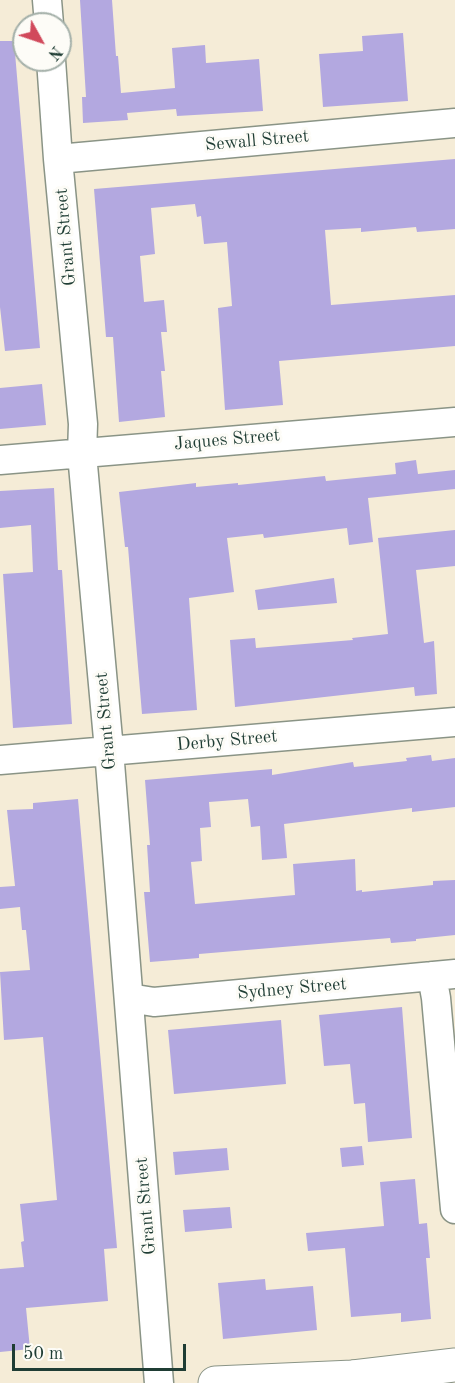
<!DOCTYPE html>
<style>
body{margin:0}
#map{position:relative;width:455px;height:1383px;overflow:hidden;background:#f5ecd7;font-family:"Old Standard TT",serif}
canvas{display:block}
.north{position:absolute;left:12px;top:12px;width:60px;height:60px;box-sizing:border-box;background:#fdfcf7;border:2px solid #a4b0a9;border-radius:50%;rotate:130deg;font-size:16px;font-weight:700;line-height:24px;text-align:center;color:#1f3d34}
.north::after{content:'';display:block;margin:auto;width:21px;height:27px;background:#d1495b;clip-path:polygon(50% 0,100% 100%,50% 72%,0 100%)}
.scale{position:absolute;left:12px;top:1344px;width:174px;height:27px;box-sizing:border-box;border:3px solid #1f3d34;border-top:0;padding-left:8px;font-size:18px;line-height:21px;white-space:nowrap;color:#1f3d34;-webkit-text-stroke:4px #fdfcf7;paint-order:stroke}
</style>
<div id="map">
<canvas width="455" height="1383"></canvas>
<div class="north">N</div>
<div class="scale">50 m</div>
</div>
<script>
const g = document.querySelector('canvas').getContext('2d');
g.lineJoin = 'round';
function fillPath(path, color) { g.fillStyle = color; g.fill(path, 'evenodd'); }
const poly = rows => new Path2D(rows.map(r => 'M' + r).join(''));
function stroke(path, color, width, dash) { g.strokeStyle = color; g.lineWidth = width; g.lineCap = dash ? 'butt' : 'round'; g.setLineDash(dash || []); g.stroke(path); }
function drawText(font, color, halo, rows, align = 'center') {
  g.font = font + ' "Old Standard TT",serif'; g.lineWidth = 6; g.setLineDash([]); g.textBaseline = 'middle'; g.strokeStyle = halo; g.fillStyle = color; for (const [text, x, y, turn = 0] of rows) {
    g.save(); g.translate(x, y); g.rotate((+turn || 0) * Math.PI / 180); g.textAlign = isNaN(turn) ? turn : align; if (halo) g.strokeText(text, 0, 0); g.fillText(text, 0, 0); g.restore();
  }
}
const building = poly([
 [80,0,112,0,116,56,118,56,121,93,175,88,172,48,205,45,206,63,259,59,263,111,177,116,176,109,127,113,128,120,83,123,82,97,86,97],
 [403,33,408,101,323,107,319,54,363,51,362,36],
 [0,41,14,41,40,348,5,351,0,307],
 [455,159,455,229,417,232,416,227,361,232,361,228,325,230,331,305,455,295,455,346,279,361,283,405,225,410,218,308,232,306,227,242,204,244,201,216,197,217,195,204,151,208,155,254,140,256,144,302,164,300,167,332,161,332,165,371,161,371,165,417,119,422,113,337,106,337,94,189],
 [42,384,46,425,0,429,0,388],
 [416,460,418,474,455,470,455,489,368,498,373,542,349,545,347,528,264,538,263,534,227,538,234,592,189,598,197,710,142,714,128,547,125,547,119,492,196,483,196,487,238,483,238,485,325,476,326,481,396,474,395,463],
 [54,488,58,570,62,570,72,724,13,728,3,574,33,572,31,525,0,528,0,491],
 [455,530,455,566,416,570,424,643,434,641,437,694,415,696,414,687,235,707,230,640,255,638,256,648,353,640,352,638,388,634,378,538],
 [334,578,337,603,258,610,255,590],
 [431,755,432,761,455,758,455,807,412,812,412,808,284,824,287,858,262,860,260,826,251,827,248,799,209,802,211,827,200,828,202,861,191,862,195,904,295,895,293,864,355,859,356,891,362,890,362,892,433,885,433,881,455,880,455,935,416,939,416,941,391,943,390,938,199,954,199,958,150,962,144,892,150,892,147,845,150,845,145,780,272,769,272,775,353,762,354,767,407,761,406,758],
 [78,799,117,1248,104,1249,108,1301,26,1308,30,1349,0,1352,0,1269,24,1267,21,1242,24,1241,20,1204,57,1200,43,1037,4,1040,0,972,30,970,26,930,22,930,20,907,0,909,0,887,15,886,7,810,33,809,33,803],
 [402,1007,412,1138,368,1142,365,1103,354,1104,350,1064,324,1066,319,1015],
 [281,1020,286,1084,174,1094,168,1030],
 [362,1146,364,1165,342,1167,340,1148],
 [227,1148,229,1170,175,1175,173,1152],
 [415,1179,419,1224,427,1223,430,1258,426,1258,431,1319,401,1322,401,1313,351,1317,345,1248,308,1251,306,1233,384,1226,380,1182],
 [230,1207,232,1228,185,1232,183,1210],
 [265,1279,266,1290,313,1286,317,1330,223,1339,218,1283]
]);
const minor = poly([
 [47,0,49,24],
 [51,60,58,159,83,424,82,454,85,487,109,750,159,1383],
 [58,159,455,123],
 [0,460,455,422],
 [0,760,455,722],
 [432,976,436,998,455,1209],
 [129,998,154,1002,455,974]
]);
const major = poly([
 [215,1383,353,1377,455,1365]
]);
const highway = poly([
 [309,1383,353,1377]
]);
const streetNames = [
 ["Sewall Street",257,141,-5],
 ["Grant Street",66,237,-95],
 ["Jaques Street",227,440,-5],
 ["Grant Street",106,721,-95],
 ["Derby Street",227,741,-5],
 ["Sydney Street",292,989,-5],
 ["Grant Street",146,1206,-95]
];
fillPath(building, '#b3a8e0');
stroke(minor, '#8a9486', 31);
stroke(major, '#8a9486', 35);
stroke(highway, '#8a9486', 35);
stroke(minor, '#fff', 28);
stroke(major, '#fff', 33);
stroke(highway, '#fff', 33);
drawText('18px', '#1f3d34', '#fdfcf7', streetNames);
</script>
